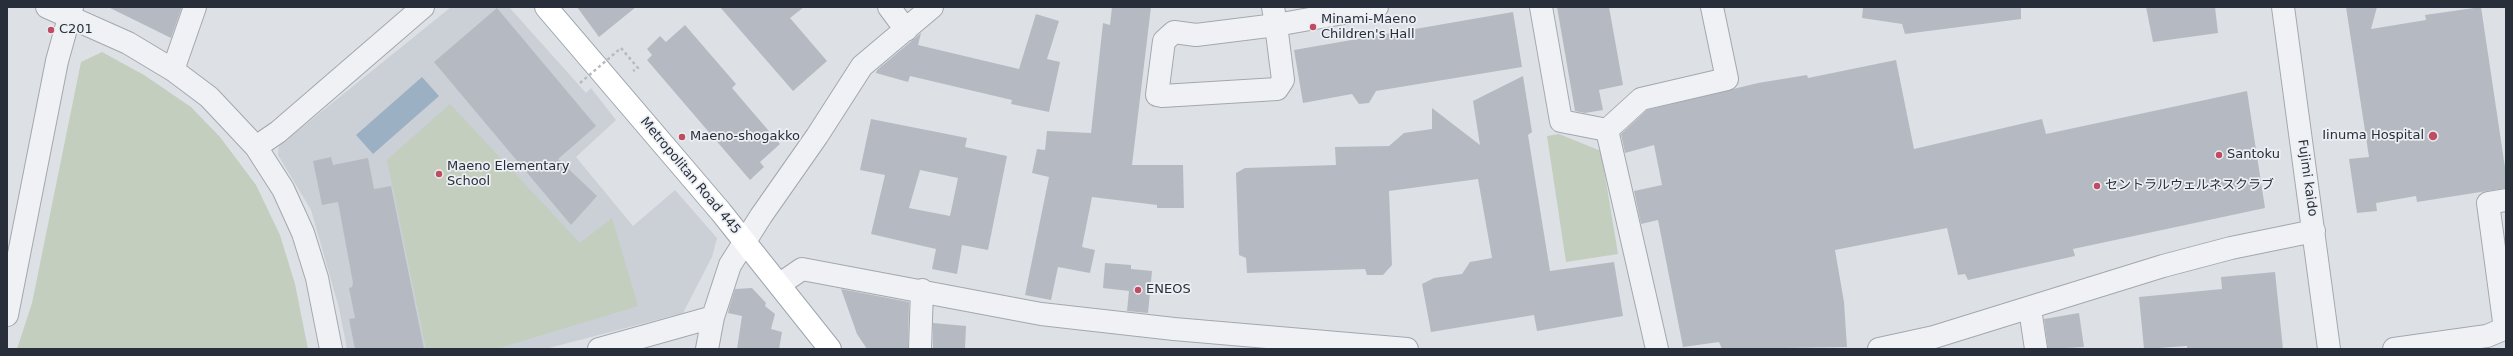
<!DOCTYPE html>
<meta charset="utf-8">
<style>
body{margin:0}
#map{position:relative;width:2513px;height:356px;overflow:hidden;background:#dde1e5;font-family:"DejaVu Sans",sans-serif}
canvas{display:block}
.frame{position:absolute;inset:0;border:8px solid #282f3a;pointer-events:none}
</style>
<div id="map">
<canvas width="2513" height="356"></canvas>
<div class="frame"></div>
</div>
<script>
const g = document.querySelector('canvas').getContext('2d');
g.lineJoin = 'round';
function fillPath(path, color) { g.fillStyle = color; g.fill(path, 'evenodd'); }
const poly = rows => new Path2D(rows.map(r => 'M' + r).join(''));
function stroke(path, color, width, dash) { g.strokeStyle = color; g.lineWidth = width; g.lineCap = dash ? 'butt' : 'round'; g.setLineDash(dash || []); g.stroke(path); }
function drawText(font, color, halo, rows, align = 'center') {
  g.font = font + ' "DejaVu Sans","Noto Sans JP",sans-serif'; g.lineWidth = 3.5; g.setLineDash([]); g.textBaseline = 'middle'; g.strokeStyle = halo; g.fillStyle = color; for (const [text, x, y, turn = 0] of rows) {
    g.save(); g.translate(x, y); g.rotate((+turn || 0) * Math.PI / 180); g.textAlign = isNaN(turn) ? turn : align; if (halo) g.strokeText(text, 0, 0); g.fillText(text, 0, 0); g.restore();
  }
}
const built = poly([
 [451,7,509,7,586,93,591,88,616,120,576,157,633,226,675,190,717,238,712,257,683,313,545,349,347,349,339,308,311,210,278,155,279,146]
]);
const green = poly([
 [102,52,144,75,191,107,220,137,256,185,280,235,295,284,308,349,17,349,32,303,81,62],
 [450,104,580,243,612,218,638,306,496,349,426,349,387,160],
 [1559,134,1601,151,1618,254,1566,262,1547,136]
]);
const water = poly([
 [422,77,439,96,373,154,356,135]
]);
const building = poly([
 [108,7,182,7,171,38],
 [577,7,636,7,599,37],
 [720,7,804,7,790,18,827,61,793,91],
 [1112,7,1151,7,1132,165,1183,165,1184,208,1157,208,1157,205,1092,197,1082,247,1095,250,1090,273,1058,267,1051,300,1025,295,1049,177,1032,173,1037,149,1045,150,1047,131,1091,133,1103,23,1110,25],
 [1557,7,1609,7,1623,85,1599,90,1603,110,1585,113,1575,111],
 [1863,7,2021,7,2021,19,1905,34,1902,24,1862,18],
 [2146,7,2215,7,2218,33,2153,42],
 [2346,7,2377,7,2371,29,2426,20,2425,15,2481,7,2506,174,2506,188,2417,202,2416,196,2376,203,2377,211,2357,213,2349,159,2369,157],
 [497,8,596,126,558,159,597,196,571,225,434,62],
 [1513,12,1522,67,1376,91,1369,103,1359,104,1352,94,1303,103,1294,50],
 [1036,14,1059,21,1047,59,1060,62,1049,112,1011,104,1012,100,910,76,908,82,876,73,877,70,921,33,918,45,1019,69],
 [685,25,736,84,732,88,780,144,760,162,764,167,750,180,647,60,652,55,647,49,660,36,666,42],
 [1896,60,1914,149,2042,119,2046,134,2247,91,2265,208,2073,249,2075,256,1968,280,1965,274,1958,275,1947,228,1835,250,1844,302,1847,347,1722,349,1719,342,1683,347,1658,220,1641,224,1634,191,1662,185,1654,145,1625,153,1621,134,1647,110,1758,83,1807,75,1808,78],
 [1523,76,1532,132,1528,135,1550,271,1614,262,1623,316,1537,331,1534,315,1431,332,1422,284,1434,278,1462,274,1470,262,1492,258,1478,179,1389,191,1392,265,1383,275,1367,275,1365,269,1247,273,1246,258,1239,255,1236,173,1245,168,1336,165,1335,147,1389,146,1404,133,1432,129,1432,108,1480,145,1473,101],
 [871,119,967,138,965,147,1007,156,988,250,962,245,957,274,932,269,936,249,871,234,885,175,860,170],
 [920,170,958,178,950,216,909,208],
 [331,157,333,165,368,158,374,189,391,186,424,349,355,349,349,319,355,318,349,288,352,287,353,283,338,202,322,205,313,161],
 [1105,263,1131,265,1131,269,1152,271,1148,313,1127,311,1129,291,1103,288],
 [2275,272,2283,349,2187,349,2187,346,2144,349,2139,297,2222,289,2221,277],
 [752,288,766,303,765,306,775,314,771,329,782,332,779,349,737,349,742,316,728,313,729,308,735,289],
 [841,289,909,302,908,349,867,349,857,334],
 [2079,313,2084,347,2048,349,2044,319],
 [933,323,966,326,965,349,933,349]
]);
const path = poly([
 [621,48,638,68,633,71]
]);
const minor = poly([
 [47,7,128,43,173,70,209,97,256,147,283,189,303,233,317,278,331,349],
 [889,7,906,30],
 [1273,7,1276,25,1283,80,1277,89,1162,96,1157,95,1164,41,1174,32,1196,35,1276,25,1377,7],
 [1541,7,1561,121,1607,130],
 [2283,7,2329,349],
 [173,70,195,7],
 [256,147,278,132,423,7],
 [780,284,802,269,1041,314,1174,329,1407,349],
 [2030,309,2036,349],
 [7,315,57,61,72,7],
 [2505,329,2488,203,2506,200],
 [599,349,713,317],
 [707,349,713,317,730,265,761,216,817,136,862,66,932,7],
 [920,349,922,290],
 [1657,349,1607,130,1641,99,1727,79,1712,7],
 [1879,349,1934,337,2163,266,2231,248,2314,231],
 [2394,349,2487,336,2506,328]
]);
const major = poly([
 [546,7,721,212,830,349]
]);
const pathBridge = poly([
 [580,83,621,48]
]);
const markers = [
 [1313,27,4,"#c04c63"],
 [51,30,4,"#c04c63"],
 [2433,136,5,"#c04c63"],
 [682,137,4,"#c04c63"],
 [2219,155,4,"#c04c63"],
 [439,174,4,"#c04c63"],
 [2097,186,4,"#c04c63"],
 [1138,290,4,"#c04c63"]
];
const poiNames = [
 ["Minami-Maeno",1321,20],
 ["Children's Hall",1321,35],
 ["C201",59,30],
 ["Iinuma Hospital",2424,136,"right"],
 ["Maeno-shogakko",690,137],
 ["Santoku",2227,155],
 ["Maeno Elementary",447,167],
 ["School",447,182],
 ["セントラルウェルネスクラブ",2105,186],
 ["ENEOS",1146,290]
];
const streetNames = [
 ["Metropolitan Road 445",690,176,50],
 ["Fujimi kaido",2307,178,82]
];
fillPath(built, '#cbd0d6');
fillPath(green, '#c3cebf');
fillPath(water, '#9bb0c3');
fillPath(building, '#b5bac2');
stroke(minor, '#a3a8ae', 24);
stroke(major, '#9da6b0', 24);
stroke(path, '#b7bbc0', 2.5, [3, 3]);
stroke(minor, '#eff1f4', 22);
stroke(major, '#fff', 22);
stroke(pathBridge, '#b7bbc0', 2.5, [3, 3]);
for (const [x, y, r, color] of markers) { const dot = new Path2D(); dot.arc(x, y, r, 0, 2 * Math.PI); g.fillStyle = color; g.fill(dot); stroke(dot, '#eceff3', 1.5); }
drawText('13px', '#282f3a', '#eceff3', poiNames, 'left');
drawText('13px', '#282f3a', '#eceff3', streetNames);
</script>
